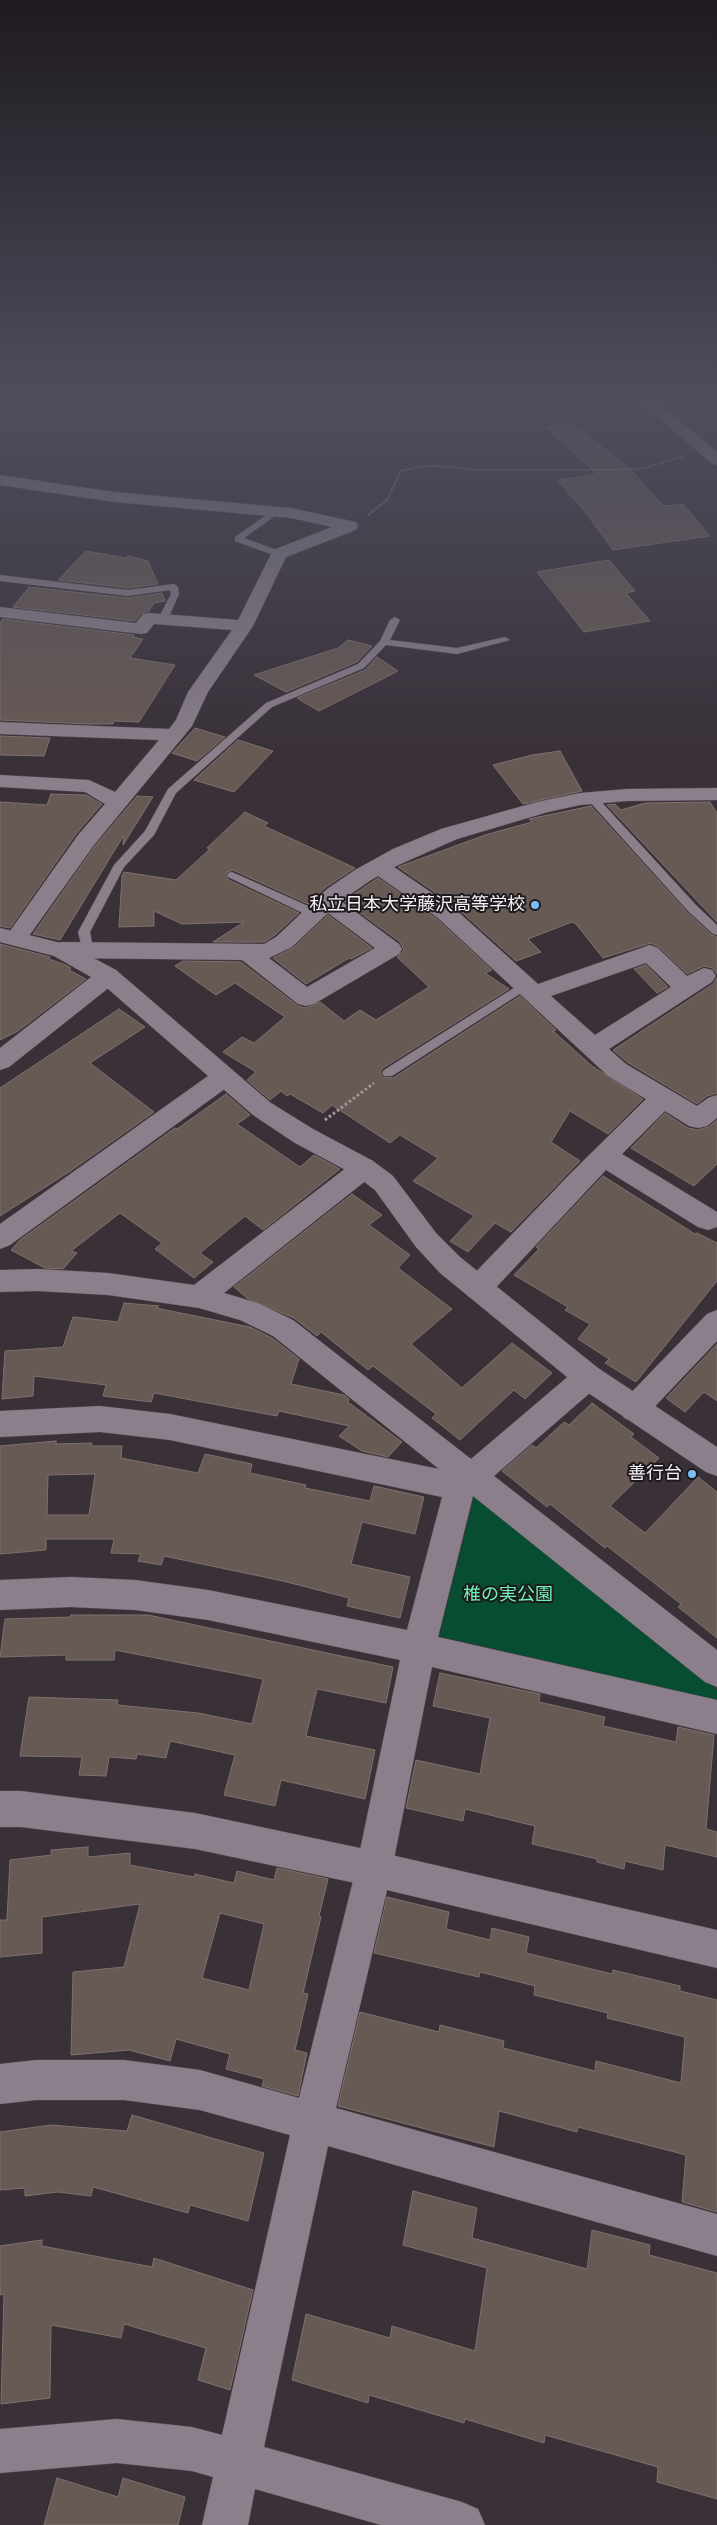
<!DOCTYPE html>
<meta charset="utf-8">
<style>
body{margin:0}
canvas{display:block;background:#393038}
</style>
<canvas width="717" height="2525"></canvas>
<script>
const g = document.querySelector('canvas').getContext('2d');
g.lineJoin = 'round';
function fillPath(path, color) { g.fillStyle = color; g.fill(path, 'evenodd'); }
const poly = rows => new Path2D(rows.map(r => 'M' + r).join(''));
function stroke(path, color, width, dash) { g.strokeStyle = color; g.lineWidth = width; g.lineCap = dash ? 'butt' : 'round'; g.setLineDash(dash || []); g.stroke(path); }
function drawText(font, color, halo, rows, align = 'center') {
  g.font = font + ' Poppins,"Noto Sans JP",sans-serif'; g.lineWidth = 4; g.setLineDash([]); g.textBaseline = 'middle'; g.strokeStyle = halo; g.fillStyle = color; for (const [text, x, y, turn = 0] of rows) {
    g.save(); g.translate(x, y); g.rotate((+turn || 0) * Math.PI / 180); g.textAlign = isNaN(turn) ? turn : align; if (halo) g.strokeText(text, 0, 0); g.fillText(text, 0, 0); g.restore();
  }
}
const green = poly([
 [474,1497,717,1690,717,1700,439,1636]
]);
const building = poly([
 [572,422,632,471,663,506,683,504,710,536,613,550,586,513,557,480,597,474,545,427,572,422],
 [86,551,126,558,128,556,148,561,158,584,128,588,58,580,86,551],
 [609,560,635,591,626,593,650,621,584,632,537,572,609,560],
 [29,587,128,598,162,593,165,601,154,603,149,611,142,613,135,621,13,607,29,587],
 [3,619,134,635,133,637,143,639,130,658,175,665,139,722,114,721,113,724,89,724,0,720,0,623,3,619],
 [348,640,372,646,357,662,286,692,254,675,338,648,348,640],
 [377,657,398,671,319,711,297,698,365,670,377,657],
 [195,728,225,737,197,761,172,753,195,728],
 [0,736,50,738,44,756,0,755,0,736],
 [238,740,273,751,234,792,194,780,238,740],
 [560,751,582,791,523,804,493,765,532,755,560,751],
 [51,794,86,795,102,804,76,834,10,928,0,926,0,802,47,805,51,794],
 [137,796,153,797,123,845,124,835,60,940,33,934,95,846,137,796],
 [710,802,717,813,717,922,607,805,615,804,621,810,645,803,710,802],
 [591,806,687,912,712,935,717,937,717,974,712,968,704,966,687,974,659,947,651,943,603,958,576,924,572,922,528,939,541,952,516,961,455,906,398,867,485,835,532,822,529,819,591,806],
 [245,812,268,823,264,826,355,868,326,887,308,904,233,870,227,872,227,879,299,913,275,935,264,942,213,942,244,922,182,924,154,911,154,926,119,927,122,876,124,872,176,880,210,849,207,848,245,812],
 [378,878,437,919,492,970,485,973,509,989,383,1068,380,1072,382,1077,393,1078,520,996,556,1030,553,1031,592,1066,643,1099,608,1134,570,1111,551,1142,580,1161,511,1232,495,1223,468,1252,450,1241,474,1216,413,1181,438,1158,400,1135,390,1143,332,1105,323,1113,290,1094,287,1096,281,1091,270,1100,247,1080,256,1072,223,1052,242,1037,254,1043,285,1017,235,983,216,995,175,966,183,961,241,962,298,1006,306,1008,320,1002,344,1021,360,1010,376,1020,429,987,397,957,404,950,400,942,344,901,378,878],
 [328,915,372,948,351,959,349,958,306,984,273,958,293,948,328,915],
 [0,944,50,957,49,959,66,965,71,968,69,970,86,979,18,1031,0,1040,0,944],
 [646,965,668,987,657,993,634,969,646,965],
 [717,978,717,1093,707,1096,697,1104,627,1062,613,1050,713,984,717,978],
 [119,1009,145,1027,90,1063,154,1112,69,1172,0,1216,0,1088,119,1009],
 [226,1094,250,1115,237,1124,300,1167,314,1155,340,1169,263,1230,245,1216,200,1253,213,1262,194,1278,155,1249,162,1243,120,1213,71,1251,77,1253,63,1269,45,1268,11,1250,20,1240,175,1128,177,1129,226,1094],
 [665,1113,688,1128,698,1130,708,1127,717,1120,717,1164,694,1186,631,1148,665,1113],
 [603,1176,695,1234,697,1233,717,1243,717,1281,636,1382,605,1363,609,1359,578,1339,590,1324,565,1310,568,1307,514,1275,539,1249,536,1247,603,1176],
 [352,1194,382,1215,369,1225,410,1255,398,1268,452,1309,411,1344,462,1388,512,1343,552,1373,525,1399,514,1390,460,1440,432,1418,436,1414,373,1366,368,1370,321,1332,317,1336,294,1318,247,1298,234,1287,352,1194],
 [124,1303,159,1306,156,1308,250,1327,272,1338,299,1359,291,1384,344,1395,349,1399,348,1402,402,1442,388,1457,362,1451,339,1436,349,1426,279,1411,277,1416,154,1393,151,1402,103,1396,106,1385,34,1376,33,1396,2,1399,5,1351,63,1347,73,1317,118,1322,124,1303],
 [717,1344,717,1401,704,1392,685,1412,666,1398,717,1344],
 [592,1403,634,1434,631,1437,659,1458,610,1506,645,1533,698,1477,717,1492,717,1638,678,1607,681,1604,607,1546,605,1548,550,1504,547,1507,502,1471,532,1445,536,1448,564,1422,569,1425,592,1403],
 [56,1441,56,1444,92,1443,91,1446,122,1446,121,1458,198,1473,205,1454,252,1464,250,1473,306,1485,305,1488,370,1501,374,1486,424,1497,415,1534,362,1522,351,1564,410,1577,400,1618,347,1606,349,1598,283,1581,164,1556,161,1565,138,1561,141,1554,111,1553,114,1539,46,1539,46,1550,0,1554,0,1446,56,1441],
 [95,1474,89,1515,47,1515,48,1475,95,1474],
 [71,1615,148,1615,393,1667,386,1703,317,1689,306,1736,375,1750,365,1799,281,1780,275,1806,224,1795,235,1755,170,1741,166,1758,137,1754,136,1759,109,1757,106,1776,79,1775,82,1757,20,1756,29,1697,118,1700,117,1705,198,1713,252,1724,263,1679,115,1650,114,1660,66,1660,66,1655,0,1657,5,1619,71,1617,71,1615],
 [440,1673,540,1694,539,1702,605,1717,603,1726,676,1742,678,1727,714,1735,706,1829,717,1832,717,1857,665,1845,663,1870,625,1861,624,1869,597,1862,597,1859,532,1844,535,1826,465,1809,463,1821,406,1808,416,1760,480,1774,490,1718,433,1706,440,1673],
 [88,1847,88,1857,130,1853,130,1865,194,1877,195,1874,234,1883,237,1871,274,1880,277,1868,328,1879,319,1916,321,1917,303,1993,308,1994,295,2050,307,2053,298,2096,262,2086,264,2079,226,2069,230,2054,176,2039,170,2061,129,2050,71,2055,73,1972,124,1967,140,1904,42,1917,42,1953,0,1957,0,1920,7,1920,10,1860,51,1855,51,1850,88,1847],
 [220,1913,264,1924,249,1990,202,1978,220,1913],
 [387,1897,449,1912,446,1929,490,1940,492,1928,529,1937,526,1953,612,1974,613,1970,680,1986,680,1991,717,2000,717,2212,682,2202,686,2155,578,2127,577,2132,499,2111,494,2147,338,2106,360,2012,439,2032,440,2025,504,2041,503,2048,595,2071,596,2061,681,2083,685,2037,607,2018,608,2013,534,1995,535,1986,480,1972,479,1977,374,1953,387,1897],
 [132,2115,264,2153,248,2221,190,2205,188,2213,93,2187,91,2196,58,2192,25,2196,25,2188,0,2190,0,2132,51,2125,127,2131,132,2115],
 [413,2191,477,2208,472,2238,587,2269,592,2230,650,2245,649,2255,717,2273,717,2499,657,2482,658,2467,545,2435,544,2443,465,2419,464,2423,369,2395,368,2403,292,2380,306,2314,390,2338,392,2326,475,2351,487,2268,403,2245,413,2191],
 [42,2240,42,2246,152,2267,154,2258,253,2290,230,2390,198,2380,206,2348,124,2324,121,2338,51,2325,50,2398,1,2404,4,2294,0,2295,0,2246,42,2240],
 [57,2478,118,2497,123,2478,185,2497,178,2525,44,2525,57,2478]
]);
const pathFar1 = poly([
 [714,401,717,404],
 [368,515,387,500,401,471,418,467,437,466,478,470,617,470,645,468,683,456]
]);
const path = poly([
 [325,1120,374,1083]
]);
const service = poly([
 [275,509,282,511,244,538,282,552,282,556,276,556,235,541,235,537,275,509],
 [0,575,128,590,174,584,178,587,179,594,168,619,163,622,158,619,171,594,170,590,128,596,0,581,0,575],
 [395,617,400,620,390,640,457,648,505,637,510,640,457,654,386,645,364,668,272,707,176,793,154,835,124,867,90,932,93,949,91,952,83,952,78,932,114,865,145,831,168,789,266,703,358,664,380,641,390,620,395,617],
 [592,795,596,796,696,905,717,925,717,935,713,934,688,911,588,800,588,796,592,795],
 [232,872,317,910,319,913,313,917,309,916,228,877,228,873,232,872],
 [525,981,531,985,529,988,392,1076,384,1076,382,1073,384,1070,525,981]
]);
const minor = poly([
 [0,475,114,492,291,508,356,522,358,526,356,530,286,557,253,626,208,692,192,726,94,845,24,943,16,945,8,943,5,938,78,835,105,804,85,792,0,787,0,775,89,780,115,792,159,740,0,734,0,722,169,729,176,720,188,692,232,630,154,624,147,633,141,634,0,617,0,607,136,623,143,614,149,613,238,620,273,550,332,527,291,518,114,502,0,485,0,475],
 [717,788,717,800,627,801,580,805,548,812,457,839,394,867,454,908,538,984,650,945,658,948,687,976,704,968,712,970,716,976,712,982,609,1049,626,1064,697,1106,708,1098,717,1095,717,1118,707,1126,698,1128,689,1126,665,1111,622,1154,717,1212,717,1227,708,1230,698,1227,606,1170,488,1296,478,1299,468,1296,464,1288,468,1280,570,1174,646,1099,608,1076,438,918,378,876,371,880,341,901,399,944,402,949,399,954,314,1004,306,1006,298,1004,242,960,61,958,53,955,50,950,53,945,61,942,264,944,276,937,327,889,355,870,393,849,441,829,537,802,580,793,627,789,717,788],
 [328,913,375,948,307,987,269,958,292,947,328,913],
 [646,963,671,987,595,1035,551,996,646,963],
 [108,968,116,970,120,976,116,982,9,1067,0,1070,0,1048,100,970,108,968],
 [224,1068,233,1071,236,1077,233,1083,10,1245,0,1249,0,1224,215,1071,224,1068],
 [364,1158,373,1161,377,1168,373,1175,224,1293,258,1303,293,1320,471,1459,578,1368,588,1365,598,1368,603,1377,598,1386,494,1476,717,1650,717,1687,705,1682,473,1496,438,1637,717,1700,717,1734,432,1667,392,1869,336,2108,717,2214,717,2256,328,2146,264,2447,462,2502,478,2509,485,2525,381,2525,255,2489,248,2525,202,2525,213,2477,192,2471,117,2463,0,2473,0,2429,117,2419,192,2427,222,2435,290,2135,200,2110,124,2100,36,2100,0,2104,0,2064,36,2060,124,2060,200,2070,299,2098,356,1869,400,1660,208,1620,135,1610,71,1607,0,1610,0,1580,71,1577,135,1580,208,1590,407,1630,442,1497,170,1440,100,1432,0,1437,0,1411,100,1406,170,1414,439,1469,273,1336,240,1320,199,1308,108,1295,38,1291,0,1292,0,1270,38,1269,108,1273,194,1285,355,1161,364,1158],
 [717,1310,717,1341,644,1418,634,1422,624,1418,619,1409,624,1400,707,1314,717,1310]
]);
const tertiary = poly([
 [640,401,657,401,717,452,717,465,711,463,640,401],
 [0,928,69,945,116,970,271,1103,313,1129,373,1161,393,1176,436,1233,460,1257,598,1368,717,1447,717,1476,706,1472,578,1386,440,1273,416,1247,375,1190,355,1175,295,1143,253,1115,100,982,54,956,0,942,0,928],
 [0,1791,21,1791,195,1813,374,1851,717,1930,717,1968,374,1887,195,1849,21,1827,0,1827,0,1791]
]);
const markers = [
 [535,905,5,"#77bff7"],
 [692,1474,5,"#77bff7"]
];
const poiNames = [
 ["私立日本大学藤沢高等学校",525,905],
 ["善行台",682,1474]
];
const parkNames = [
 ["椎の実公園",508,1595]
];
fillPath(green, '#074d32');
fillPath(building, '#675954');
stroke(building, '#7f716c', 1);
stroke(service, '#544c54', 1);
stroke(minor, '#544c54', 1);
stroke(tertiary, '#544c54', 1);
stroke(pathFar1, '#a199a0', 2, [1, 1]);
stroke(path, '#a199a0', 3, [2.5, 2.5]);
fillPath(service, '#8a7f8a');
fillPath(minor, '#8a7f8a');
fillPath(tertiary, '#8a7f8a');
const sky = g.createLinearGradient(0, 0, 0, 755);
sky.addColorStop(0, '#1f1a1f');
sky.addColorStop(0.53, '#4e4e5e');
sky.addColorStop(1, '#4e4e5e00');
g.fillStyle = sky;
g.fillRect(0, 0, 717, 755);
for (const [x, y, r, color] of markers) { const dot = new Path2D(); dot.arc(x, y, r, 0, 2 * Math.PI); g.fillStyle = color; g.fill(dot); stroke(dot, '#1d191d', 2); }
drawText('18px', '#f7f1f7', '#1d191d', poiNames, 'right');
drawText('18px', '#6ff3b6', '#1d191d', parkNames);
</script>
